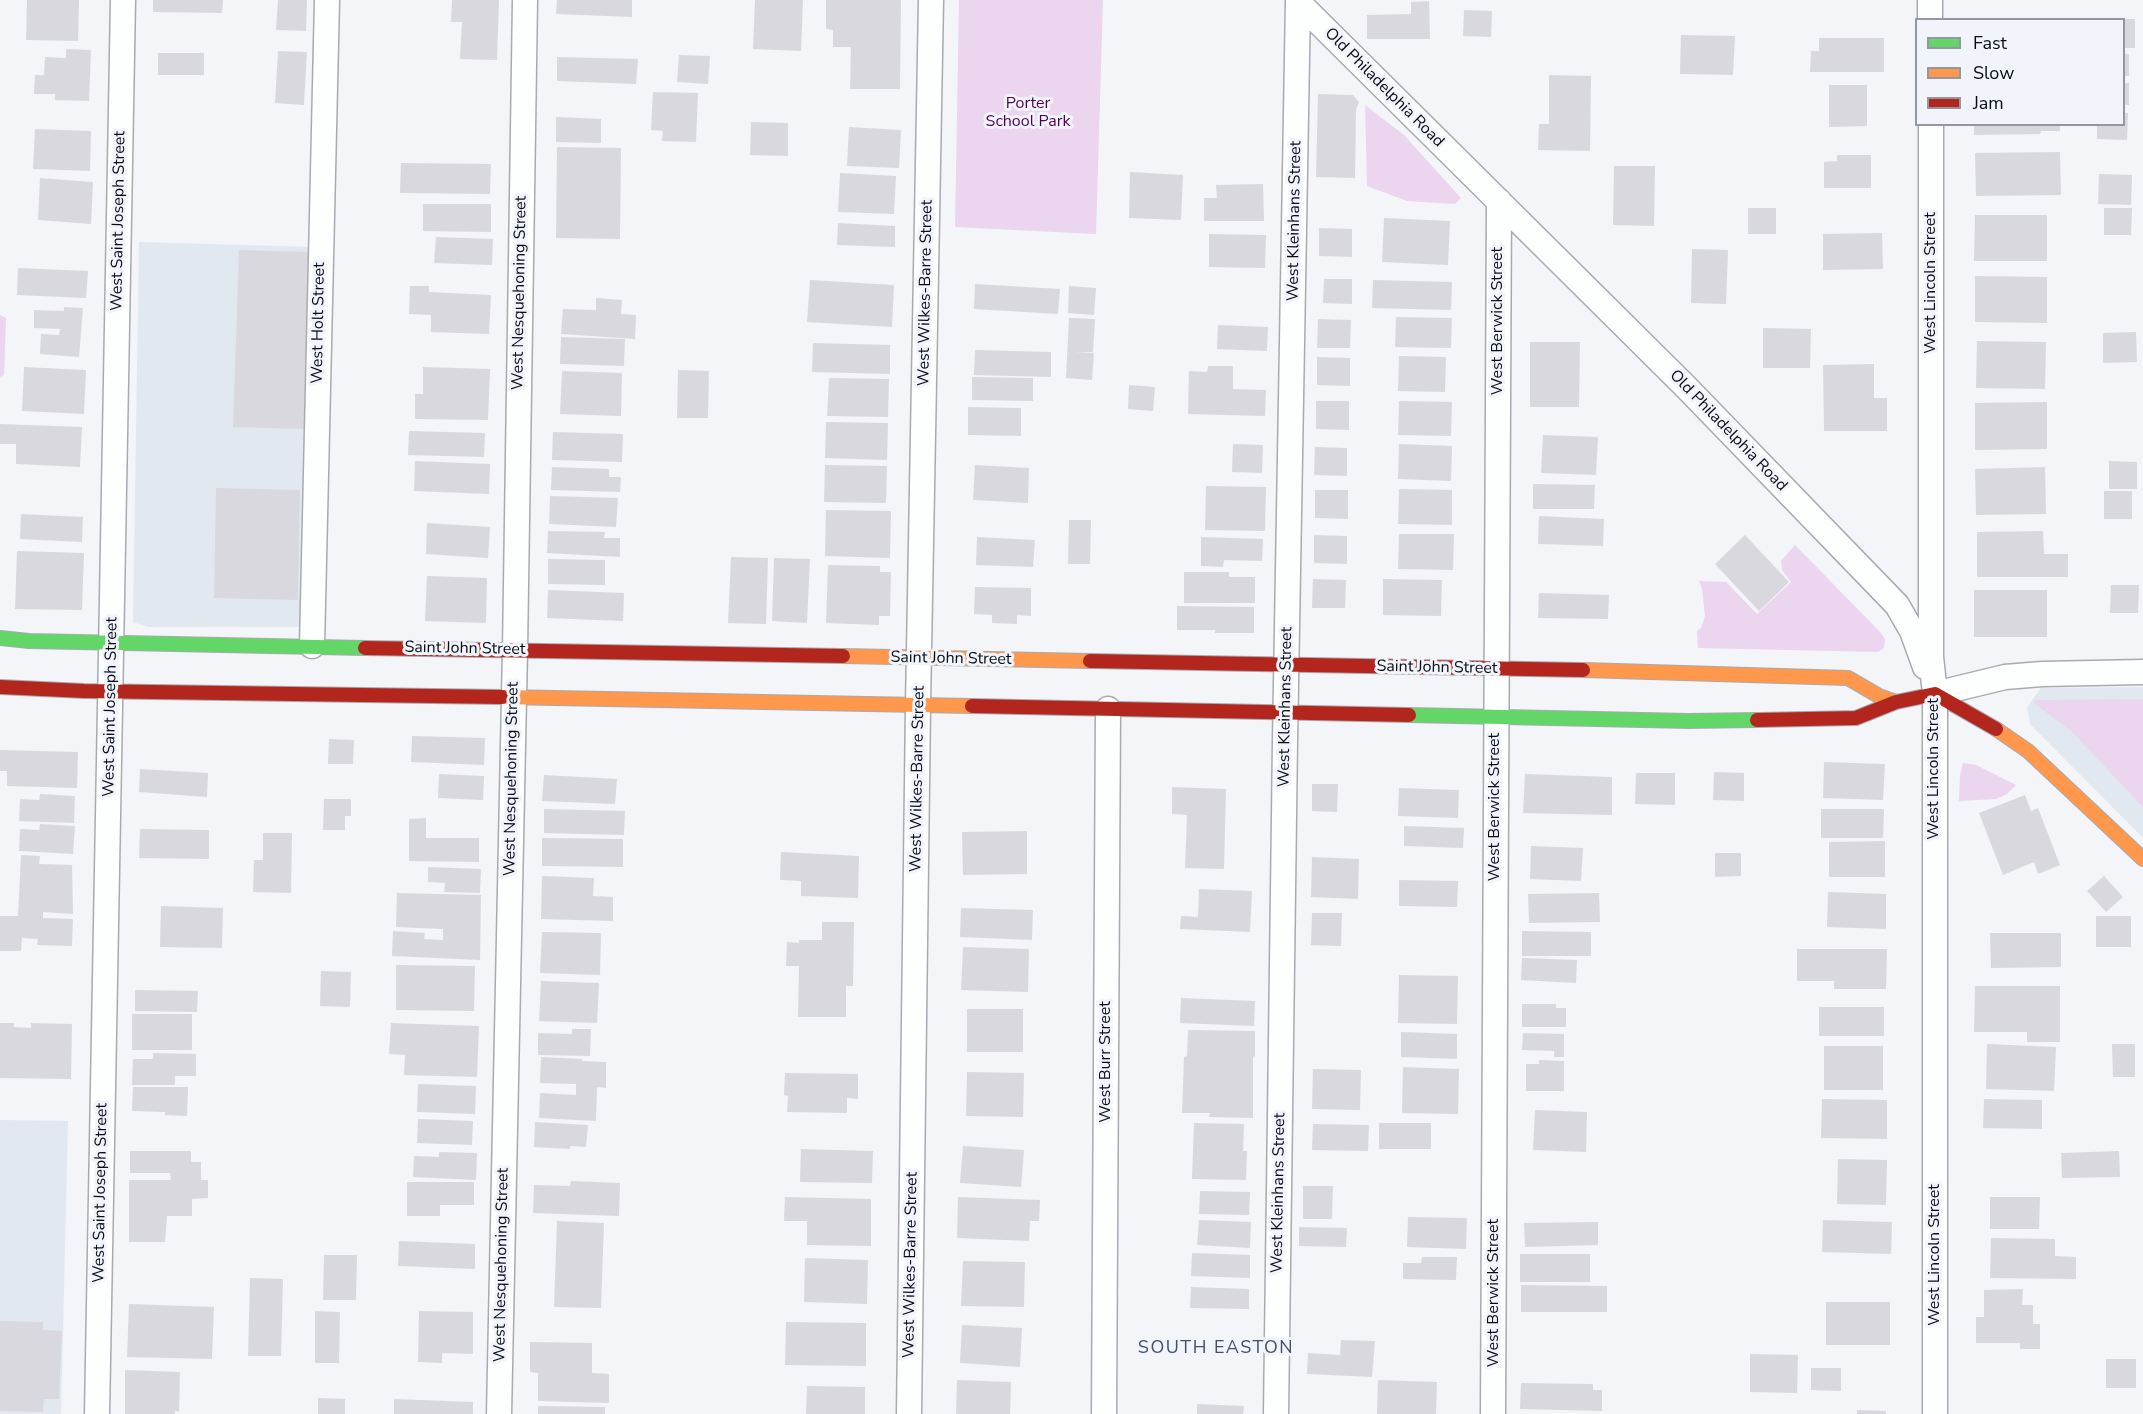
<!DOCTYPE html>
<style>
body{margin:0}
#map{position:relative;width:2143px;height:1414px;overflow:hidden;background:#f3f5f8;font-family:"Nunito Sans",sans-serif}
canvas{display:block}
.legend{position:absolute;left:1915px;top:18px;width:210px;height:108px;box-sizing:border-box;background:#f1f4fa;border:2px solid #93979e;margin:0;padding:8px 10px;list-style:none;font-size:18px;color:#070c14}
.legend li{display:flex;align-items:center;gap:12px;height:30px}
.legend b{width:30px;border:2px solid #93979e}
</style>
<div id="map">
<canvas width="2143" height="1414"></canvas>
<ul class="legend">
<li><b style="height:8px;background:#63d668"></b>Fast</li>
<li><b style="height:8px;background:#ff974d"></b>Slow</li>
<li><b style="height:8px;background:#b3261e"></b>Jam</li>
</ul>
</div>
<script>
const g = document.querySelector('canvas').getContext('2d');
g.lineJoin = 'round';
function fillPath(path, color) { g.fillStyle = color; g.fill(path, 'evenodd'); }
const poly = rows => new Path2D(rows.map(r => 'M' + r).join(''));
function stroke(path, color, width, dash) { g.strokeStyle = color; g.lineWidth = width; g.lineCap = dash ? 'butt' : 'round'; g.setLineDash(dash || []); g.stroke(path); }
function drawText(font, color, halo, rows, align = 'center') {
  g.font = font + ' "Nunito Sans",sans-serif'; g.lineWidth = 6; g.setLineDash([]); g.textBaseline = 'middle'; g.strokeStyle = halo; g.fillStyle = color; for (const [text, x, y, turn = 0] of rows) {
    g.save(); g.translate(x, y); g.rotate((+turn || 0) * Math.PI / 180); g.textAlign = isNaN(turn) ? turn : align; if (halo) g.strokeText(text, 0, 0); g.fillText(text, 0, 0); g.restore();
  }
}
const built = poly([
 [139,242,314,247,303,627,148,627,133,622],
 [2143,687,2143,838,2030,724,2027,707,2041,688],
 [0,1120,68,1121,61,1414,0,1414]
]);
const green = poly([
 [959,0,1103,0,1096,234,955,227],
 [1365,105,1404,135,1461,198,1455,204,1407,201,1367,186],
 [0,315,6,318,4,375,0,377],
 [1795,545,1881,633,1885,639,1884,648,1878,652,1698,648,1697,631,1701,628,1705,616,1702,589,1699,581,1726,582,1757,614,1791,582,1782,570,1781,561],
 [2143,699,2143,807,2072,732,2034,703,2036,700],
 [1963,763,1976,765,2016,785,2007,794,1996,799,1959,801,1960,776]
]);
const building = poly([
 [27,0,79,0,78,41,26,40],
 [153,0,223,0,222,13,153,12],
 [278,0,307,0,306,31,276,30],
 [452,0,499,0,497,60,460,59,462,22,451,22],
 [557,0,632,0,632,17,556,14],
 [755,0,803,0,801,51,753,49],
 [826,0,901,0,900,89,850,89,851,47,833,47,833,30,826,29],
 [1429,1,1430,39,1367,39,1367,15,1411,14,1411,2],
 [1464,10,1492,11,1491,37,1463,36],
 [2124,19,2135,19,2135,48,2124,48],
 [1681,35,1735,36,1733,75,1680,74],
 [1819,38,1884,38,1884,72,1810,72,1811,51,1819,51],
 [66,49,91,50,89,101,55,100,55,94,34,94,35,75,44,75,45,57,66,58],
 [278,51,307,52,304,105,275,103],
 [158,53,204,53,204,75,158,75],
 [2124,54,2129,54,2129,76,2124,76],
 [679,55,710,56,708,84,677,82],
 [557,57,638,59,636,84,557,81],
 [1549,75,1591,76,1590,151,1538,150,1539,124,1549,124],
 [2124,83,2129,83,2129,105,2124,105],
 [1829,85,1867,85,1867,126,1829,127],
 [653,92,698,93,696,142,662,141,663,131,651,130],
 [1318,94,1353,95,1359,102,1356,110,1355,178,1316,177],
 [2124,113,2128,113,2127,140,2097,139,2097,124,2124,124],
 [556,117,601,119,601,143,556,142],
 [751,122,788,123,788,156,750,155],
 [1974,124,2060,124,2060,131,2041,131,2040,134,1974,135],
 [849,127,901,130,899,168,847,166],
 [35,129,91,131,90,171,33,169],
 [557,147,621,148,620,239,556,238],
 [2060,152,2061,195,1976,196,1975,153],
 [1837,155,1871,155,1871,188,1824,188,1824,162,1837,161],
 [401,163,491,164,490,194,400,193],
 [1614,166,1655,166,1654,226,1613,225],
 [1130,172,1183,175,1181,220,1129,218],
 [840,173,896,176,894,214,838,212],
 [2099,174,2132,175,2131,205,2098,204],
 [40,178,93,182,91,224,38,220],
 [1263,184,1264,221,1204,221,1204,198,1217,198,1216,185],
 [423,204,491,204,491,232,423,231],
 [1748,208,1776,208,1776,234,1748,234],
 [2104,208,2132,208,2131,235,2104,235],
 [1975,215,2047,215,2047,261,1974,261],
 [1384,218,1450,221,1448,265,1382,262],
 [838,223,895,226,895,247,837,245],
 [1319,228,1352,229,1352,257,1319,256],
 [1882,233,1883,269,1823,270,1823,234],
 [1209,234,1266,235,1265,268,1209,267],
 [436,237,493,239,492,265,434,263],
 [1692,249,1728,250,1726,304,1691,303],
 [239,250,310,252,304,429,233,427],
 [18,268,88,271,86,298,17,295],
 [1975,276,2047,277,2047,323,1975,322],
 [1324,279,1352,279,1352,304,1323,303],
 [810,280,894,285,892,327,807,322],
 [1373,280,1452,282,1451,310,1372,308],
 [975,284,1060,289,1058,314,974,309],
 [410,286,429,286,429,292,491,295,489,334,431,332,431,315,409,314],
 [1069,286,1096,288,1094,315,1068,313],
 [596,298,622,300,621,314,636,315,635,339,561,334,563,309,596,310],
 [64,307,83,308,79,357,40,354,41,334,59,335,60,329,34,328,34,310,64,311],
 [1396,317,1452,318,1451,348,1395,347],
 [1069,318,1095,319,1093,352,1075,352,1094,353,1092,380,1066,378],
 [1318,319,1351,320,1350,348,1317,348],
 [1218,325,1268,327,1267,351,1217,349],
 [1763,328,1811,329,1810,368,1763,368],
 [2136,332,2137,362,2103,363,2103,333],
 [561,337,625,339,624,366,560,364],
 [1977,341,2046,342,2045,389,1976,388],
 [1530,342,1580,342,1579,407,1530,407],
 [813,343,890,345,890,374,812,372],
 [975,350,1051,352,1051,377,974,375],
 [1399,356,1446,357,1445,392,1398,391],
 [1317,357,1350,358,1350,386,1317,385],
 [1874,364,1874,398,1887,398,1887,431,1824,431,1823,365],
 [1208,366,1233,366,1233,389,1266,390,1265,416,1188,414,1189,371,1207,372],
 [24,367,86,370,84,414,22,411],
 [423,367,490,369,488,420,415,419,415,394,423,394],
 [678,370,709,371,708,418,677,418],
 [562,371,622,373,621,416,560,414],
 [972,377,1033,378,1033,401,972,400],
 [829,378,889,379,888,417,827,416],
 [1129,385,1155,387,1153,411,1128,409],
 [1316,401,1349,401,1349,430,1316,429],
 [1399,401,1452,402,1451,436,1398,435],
 [2047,402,2047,449,1975,450,1975,403],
 [968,407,1021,408,1021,436,968,435],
 [826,422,888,423,887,460,825,458],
 [0,424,82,427,80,467,16,464,16,444,0,444],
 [409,431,485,433,484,457,408,455],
 [553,432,623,434,622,462,552,460],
 [1543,435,1598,437,1596,475,1541,473],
 [1233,444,1263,445,1262,473,1232,472],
 [1399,444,1452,446,1451,481,1398,479],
 [1315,447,1347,448,1347,476,1314,475],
 [415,461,490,464,489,494,414,491],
 [2109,461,2137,462,2137,489,2109,489],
 [825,465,887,466,886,503,824,502],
 [975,465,1029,468,1028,503,973,500],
 [552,467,609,469,609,477,621,477,620,492,551,490],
 [2045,467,2046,514,1976,515,1975,469],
 [1533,484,1595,485,1594,509,1533,509],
 [1206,486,1266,487,1265,531,1205,530],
 [216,488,300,490,298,600,214,598],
 [1399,489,1452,490,1452,525,1398,524],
 [1315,490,1348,490,1348,519,1315,518],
 [2104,491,2132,491,2132,519,2104,519],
 [550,496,618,498,616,527,549,524],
 [826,510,891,511,890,558,825,556],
 [21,514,83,517,82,542,20,539],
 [1539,516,1604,519,1603,546,1538,544],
 [1069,520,1091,520,1090,564,1068,564],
 [427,523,490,527,488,558,426,554],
 [548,531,605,532,604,538,620,538,620,557,547,553],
 [2043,531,2044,554,2068,554,2068,577,1977,577,1977,532],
 [1399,534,1454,534,1453,570,1398,569],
 [1314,535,1347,536,1347,564,1314,563],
 [1745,535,1789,582,1759,611,1715,564],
 [977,537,1035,540,1033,567,976,565],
 [1201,537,1263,539,1262,561,1224,560,1223,567,1201,566],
 [17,551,84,553,82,610,15,609],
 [731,557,768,558,766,624,728,623],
 [774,558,810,559,807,623,772,621],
 [548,559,605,560,605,585,548,584],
 [828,565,880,566,880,572,891,572,890,616,879,616,879,625,826,623],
 [1184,572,1229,572,1229,577,1255,577,1255,603,1184,603],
 [427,576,487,578,486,623,425,621],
 [1313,579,1346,580,1345,608,1312,608],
 [1383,579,1442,580,1441,616,1383,615],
 [2111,585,2139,585,2138,613,2110,613],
 [975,587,1031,588,1031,616,1017,615,1017,624,992,623,992,615,974,614],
 [548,590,624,593,623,621,547,618],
 [1974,590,2047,590,2047,637,1974,637],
 [1539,593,1609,595,1608,619,1538,618],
 [1177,606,1254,607,1254,633,1215,633,1215,630,1177,630],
 [412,736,485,738,484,765,411,762],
 [329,739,354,740,353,764,328,764],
 [0,750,78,752,77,788,7,786,7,771,0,771],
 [1824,762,1885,764,1883,800,1823,798],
 [140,769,208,773,207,797,139,792],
 [1714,772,1744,773,1744,801,1713,800],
 [1636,773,1675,773,1675,805,1635,804],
 [439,774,484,776,483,800,438,798],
 [1525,774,1612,777,1612,815,1523,813],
 [544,775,617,779,615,804,542,801],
 [1312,784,1338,784,1337,812,1312,811],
 [1172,787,1226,789,1224,869,1185,868,1187,815,1172,814],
 [1399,788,1459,790,1458,818,1398,816],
 [40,794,75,796,74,823,19,821,20,799,39,800],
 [2025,795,2031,811,2038,808,2060,865,2038,874,2034,862,2003,875,1979,813],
 [324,799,351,799,351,816,345,816,345,830,323,830],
 [544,809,625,811,624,835,544,833],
 [1821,809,1884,809,1883,838,1821,838],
 [426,818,426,838,479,838,479,862,409,861,409,819],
 [40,824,75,826,73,854,19,851,20,829,39,830],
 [1404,826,1464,828,1463,848,1404,846],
 [140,829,209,830,209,859,139,858],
 [1027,831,1027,874,963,875,962,832],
 [263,833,292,833,291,893,253,892,254,860,263,860],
 [542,838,623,839,623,867,542,866],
 [1885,841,1885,877,1829,877,1829,842],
 [1531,846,1583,848,1581,881,1530,879],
 [781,852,859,856,858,898,801,896,801,881,780,880],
 [1715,853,1741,853,1741,876,1715,877],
 [21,855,40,856,39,864,72,865,73,914,43,912,43,918,73,919,72,946,37,945,38,939,22,938,21,951,0,951,0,916,18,916],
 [1312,857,1359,859,1358,899,1311,897],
 [428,867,481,869,480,893,444,892,445,883,428,882],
 [542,876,594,878,593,896,613,897,613,921,541,919],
 [2104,876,2123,897,2106,912,2087,891],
 [1399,880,1458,881,1457,907,1399,906],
 [1199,889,1252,891,1250,932,1180,929,1181,916,1198,917],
 [1828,892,1886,894,1886,929,1827,927],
 [397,893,481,895,480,960,392,956,393,931,425,933,424,939,443,940,443,929,396,927],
 [1599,893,1600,922,1529,923,1528,894],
 [161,906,223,908,222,948,160,947],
 [961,908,1033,910,1032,940,960,937],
 [1312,913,1342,913,1341,946,1311,945],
 [2096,916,2131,916,2131,947,2096,947],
 [822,922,854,922,853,986,846,986,846,1017,798,1017,799,966,786,966,787,942,799,943,799,940,822,940],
 [1522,931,1591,932,1591,956,1522,956],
 [542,932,601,933,600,975,540,973],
 [1990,933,2061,933,2061,967,1991,968],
 [963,947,1029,949,1028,992,961,990],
 [1797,949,1887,949,1886,989,1834,989,1834,981,1797,981],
 [1522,958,1577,960,1576,983,1521,980],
 [396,965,475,966,474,1011,396,1010],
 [321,971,351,972,350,1007,320,1006],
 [1399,975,1458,976,1457,1024,1398,1023],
 [541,981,599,983,597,1023,539,1021],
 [1975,986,2060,986,2060,1042,2027,1042,2027,1032,1974,1032],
 [135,990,198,991,197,1012,135,1011],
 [1181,998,1255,1001,1254,1026,1180,1023],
 [1522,1004,1556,1004,1556,1008,1566,1008,1566,1027,1522,1027],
 [1819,1007,1884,1007,1884,1036,1819,1036],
 [967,1009,1023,1009,1023,1052,967,1052],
 [132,1014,192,1014,192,1050,132,1050],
 [0,1023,14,1023,14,1027,31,1028,31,1023,72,1024,71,1079,0,1078],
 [391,1023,479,1026,477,1077,404,1075,405,1055,389,1054],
 [572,1029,591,1029,590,1056,538,1055,538,1033,572,1034],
 [1188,1030,1255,1031,1255,1056,1253,1057,1253,1118,1209,1117,1210,1113,1182,1113,1184,1057,1187,1056],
 [1401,1032,1457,1034,1457,1059,1401,1057],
 [1523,1033,1564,1034,1564,1057,1554,1057,1554,1051,1522,1050],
 [1987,1044,2056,1047,2054,1091,1986,1089],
 [2112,1044,2135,1044,2135,1077,2113,1077],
 [1824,1046,1883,1046,1883,1090,1824,1090],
 [153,1053,196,1054,196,1076,175,1076,175,1085,132,1085,133,1059,153,1059],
 [541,1057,582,1059,582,1061,606,1062,606,1088,597,1087,596,1121,539,1118,540,1093,576,1095,576,1084,540,1083],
 [1539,1060,1564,1061,1564,1091,1526,1091,1526,1064,1539,1064],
 [1403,1067,1459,1069,1458,1114,1402,1113],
 [1313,1069,1361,1070,1360,1110,1312,1109],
 [967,1072,1024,1073,1023,1117,966,1116],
 [785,1073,858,1074,858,1099,847,1098,847,1113,787,1112,788,1096,784,1095],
 [418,1084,476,1086,475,1114,417,1112],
 [133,1087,188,1087,187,1116,165,1115,165,1112,132,1111],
 [1822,1099,1887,1100,1887,1139,1821,1138],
 [1984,1099,2042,1100,2042,1129,1983,1128],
 [1535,1110,1587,1112,1586,1152,1533,1150],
 [418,1119,473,1121,472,1145,417,1143],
 [535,1122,588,1125,586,1147,570,1146,570,1149,534,1147],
 [1194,1123,1244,1124,1243,1151,1247,1151,1246,1180,1192,1179],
 [1379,1123,1431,1123,1431,1149,1379,1149],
 [1313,1124,1369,1125,1368,1151,1312,1150],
 [963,1146,1024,1150,1021,1187,960,1183],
 [801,1149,873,1151,872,1183,800,1182],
 [130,1151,191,1151,191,1162,201,1162,201,1180,208,1180,208,1198,192,1199,192,1216,167,1216,165,1242,129,1242,129,1180,171,1180,170,1173,130,1173],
 [2119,1151,2120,1177,2062,1178,2061,1153],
 [439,1152,477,1153,476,1180,413,1177,414,1156,439,1157],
 [1838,1159,1887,1160,1886,1205,1837,1204],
 [571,1181,620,1183,619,1216,533,1213,534,1185,570,1186],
 [407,1182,474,1182,474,1205,440,1205,440,1216,407,1216],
 [1303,1186,1333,1186,1332,1219,1303,1219],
 [1200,1191,1250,1192,1249,1215,1199,1214],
 [785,1197,871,1199,871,1246,807,1245,807,1221,784,1221],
 [958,1197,1040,1200,1039,1221,1030,1221,1029,1241,957,1238],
 [1990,1197,2040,1197,2039,1229,1990,1229],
 [1408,1217,1467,1218,1466,1249,1407,1247],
 [1199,1220,1251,1222,1250,1248,1197,1245],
 [1823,1220,1892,1222,1891,1254,1822,1252],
 [557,1221,604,1223,601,1308,554,1307],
 [1598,1222,1598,1245,1525,1247,1524,1223],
 [1299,1227,1347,1228,1346,1247,1299,1246],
 [1991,1238,2055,1239,2055,1256,2076,1257,2076,1279,1990,1278],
 [399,1241,475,1244,475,1269,398,1266],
 [1192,1253,1250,1255,1250,1278,1191,1276],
 [1520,1254,1590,1254,1590,1282,1520,1282],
 [324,1255,357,1255,356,1300,323,1300],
 [1422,1257,1457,1257,1456,1280,1403,1279,1403,1263,1421,1263],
 [805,1258,868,1260,867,1304,804,1302],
 [963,1261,1025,1262,1024,1307,961,1306],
 [250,1278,283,1279,281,1356,248,1356],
 [1521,1285,1607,1286,1607,1312,1521,1312],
 [1191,1287,1249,1289,1249,1309,1190,1308],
 [2023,1289,2022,1305,2033,1305,2033,1324,2040,1324,2040,1349,2020,1349,2020,1343,1976,1343,1976,1317,1984,1317,1984,1290],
 [1826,1302,1890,1302,1890,1345,1826,1345],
 [129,1304,214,1307,212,1359,127,1357],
 [315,1311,340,1312,339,1363,315,1363],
 [419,1311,473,1312,473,1354,442,1353,442,1363,418,1362],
 [0,1321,43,1322,43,1330,62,1331,59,1399,44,1399,43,1412,0,1411],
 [786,1322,866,1323,866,1366,785,1365],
 [962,1325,1022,1328,1020,1367,960,1363],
 [1341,1340,1375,1341,1372,1377,1307,1374,1308,1353,1340,1355],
 [530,1342,592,1343,592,1373,609,1374,609,1403,538,1401,538,1373,530,1372],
 [1750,1354,1798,1355,1797,1393,1750,1392],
 [2106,1359,2136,1359,2136,1388,2106,1388],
 [1811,1368,1841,1368,1841,1391,1811,1390],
 [125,1370,180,1372,179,1412,175,1411,175,1414,125,1414],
 [957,1380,1011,1382,1010,1414,956,1414],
 [1378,1380,1437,1382,1436,1414,1377,1414],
 [1521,1383,1593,1384,1593,1390,1602,1390,1602,1411,1520,1409],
 [807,1386,865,1387,865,1414,806,1414],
 [318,1398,345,1399,345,1414,318,1414],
 [394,1399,473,1402,473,1414,394,1414],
 [1197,1404,1244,1406,1243,1414,1197,1414],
 [538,1406,605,1407,605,1414,538,1414],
 [1857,1410,1886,1411,1886,1414,1857,1414]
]);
const street = poly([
 [1930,0,1930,20],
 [1298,2,1686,387,1897,605,1912,631,1925,667],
 [1931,124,1931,657,1935,694,1935,1414],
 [312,646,327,0],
 [1935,694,2005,677,2042,674,2143,672],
 [97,1414,123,0],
 [499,1414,515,650,525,0],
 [909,1414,918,705,931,0],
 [1104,1414,1108,709],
 [1276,1414,1285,741,1298,0],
 [1493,1414,1499,201]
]);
const fast = poly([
 [0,638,29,641,365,648],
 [1409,715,1689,721,1757,720]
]);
const slow = poly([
 [843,656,1090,661],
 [1583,670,1848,678,1879,696,1896,702],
 [502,697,972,706],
 [1996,729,2028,751,2143,859]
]);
const jam = poly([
 [365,648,843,656],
 [1090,661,1583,670],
 [0,687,84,691,502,697],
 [972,706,1409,715],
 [1757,720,1856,718,1896,702,1935,694,1996,729]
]);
const streetNames = [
 ["Old Philadelphia Road",1384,88,45],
 ["West Saint Joseph Street",119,221,-89],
 ["West Kleinhans Street",1295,221,-89],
 ["West Lincoln Street",1931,283,-90],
 ["West Nesquehoning Street",520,293,-89],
 ["West Wilkes-Barre Street",926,293,-89],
 ["West Berwick Street",1498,321,-90],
 ["West Holt Street",319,323,-89],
 ["Old Philadelphia Road",1728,431,46],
 ["Saint John Street",465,649,1],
 ["Saint John Street",951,659,1],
 ["Saint John Street",1437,668,1],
 ["West Saint Joseph Street",111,707,-89],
 ["West Kleinhans Street",1286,707,-89],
 ["West Lincoln Street",1934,769,-90],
 ["West Nesquehoning Street",512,779,-89],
 ["West Wilkes-Barre Street",918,779,-89],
 ["West Berwick Street",1495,807,-90],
 ["West Burr Street",1106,1062,-90],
 ["West Saint Joseph Street",101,1193,-89],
 ["West Kleinhans Street",1279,1193,-89],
 ["West Lincoln Street",1935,1255,-90],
 ["West Nesquehoning Street",502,1265,-89],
 ["West Wilkes-Barre Street",911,1265,-89],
 ["West Berwick Street",1494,1293,-90]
];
const parkNames = [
 ["Porter",1028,104],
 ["School Park",1028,122]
];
const neighbourhoodNames = [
 ["SOUTH EASTON",1216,1349]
];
fillPath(built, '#e2e8f0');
fillPath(green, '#ebd5ef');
fillPath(building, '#d9d8df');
stroke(street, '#a7abb1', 27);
stroke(fast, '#a7abb1', 16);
stroke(slow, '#a7abb1', 16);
stroke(jam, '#a7abb1', 16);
stroke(street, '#fdfefe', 24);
stroke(fast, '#63d668', 14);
stroke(slow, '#ff974d', 14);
stroke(jam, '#b3261e', 14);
drawText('16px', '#070c14', '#f1f4fa', streetNames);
drawText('16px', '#500057', '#f1f4fa', parkNames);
g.letterSpacing = '1.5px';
drawText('18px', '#425065', '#f1f4fa', neighbourhoodNames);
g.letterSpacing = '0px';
</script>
